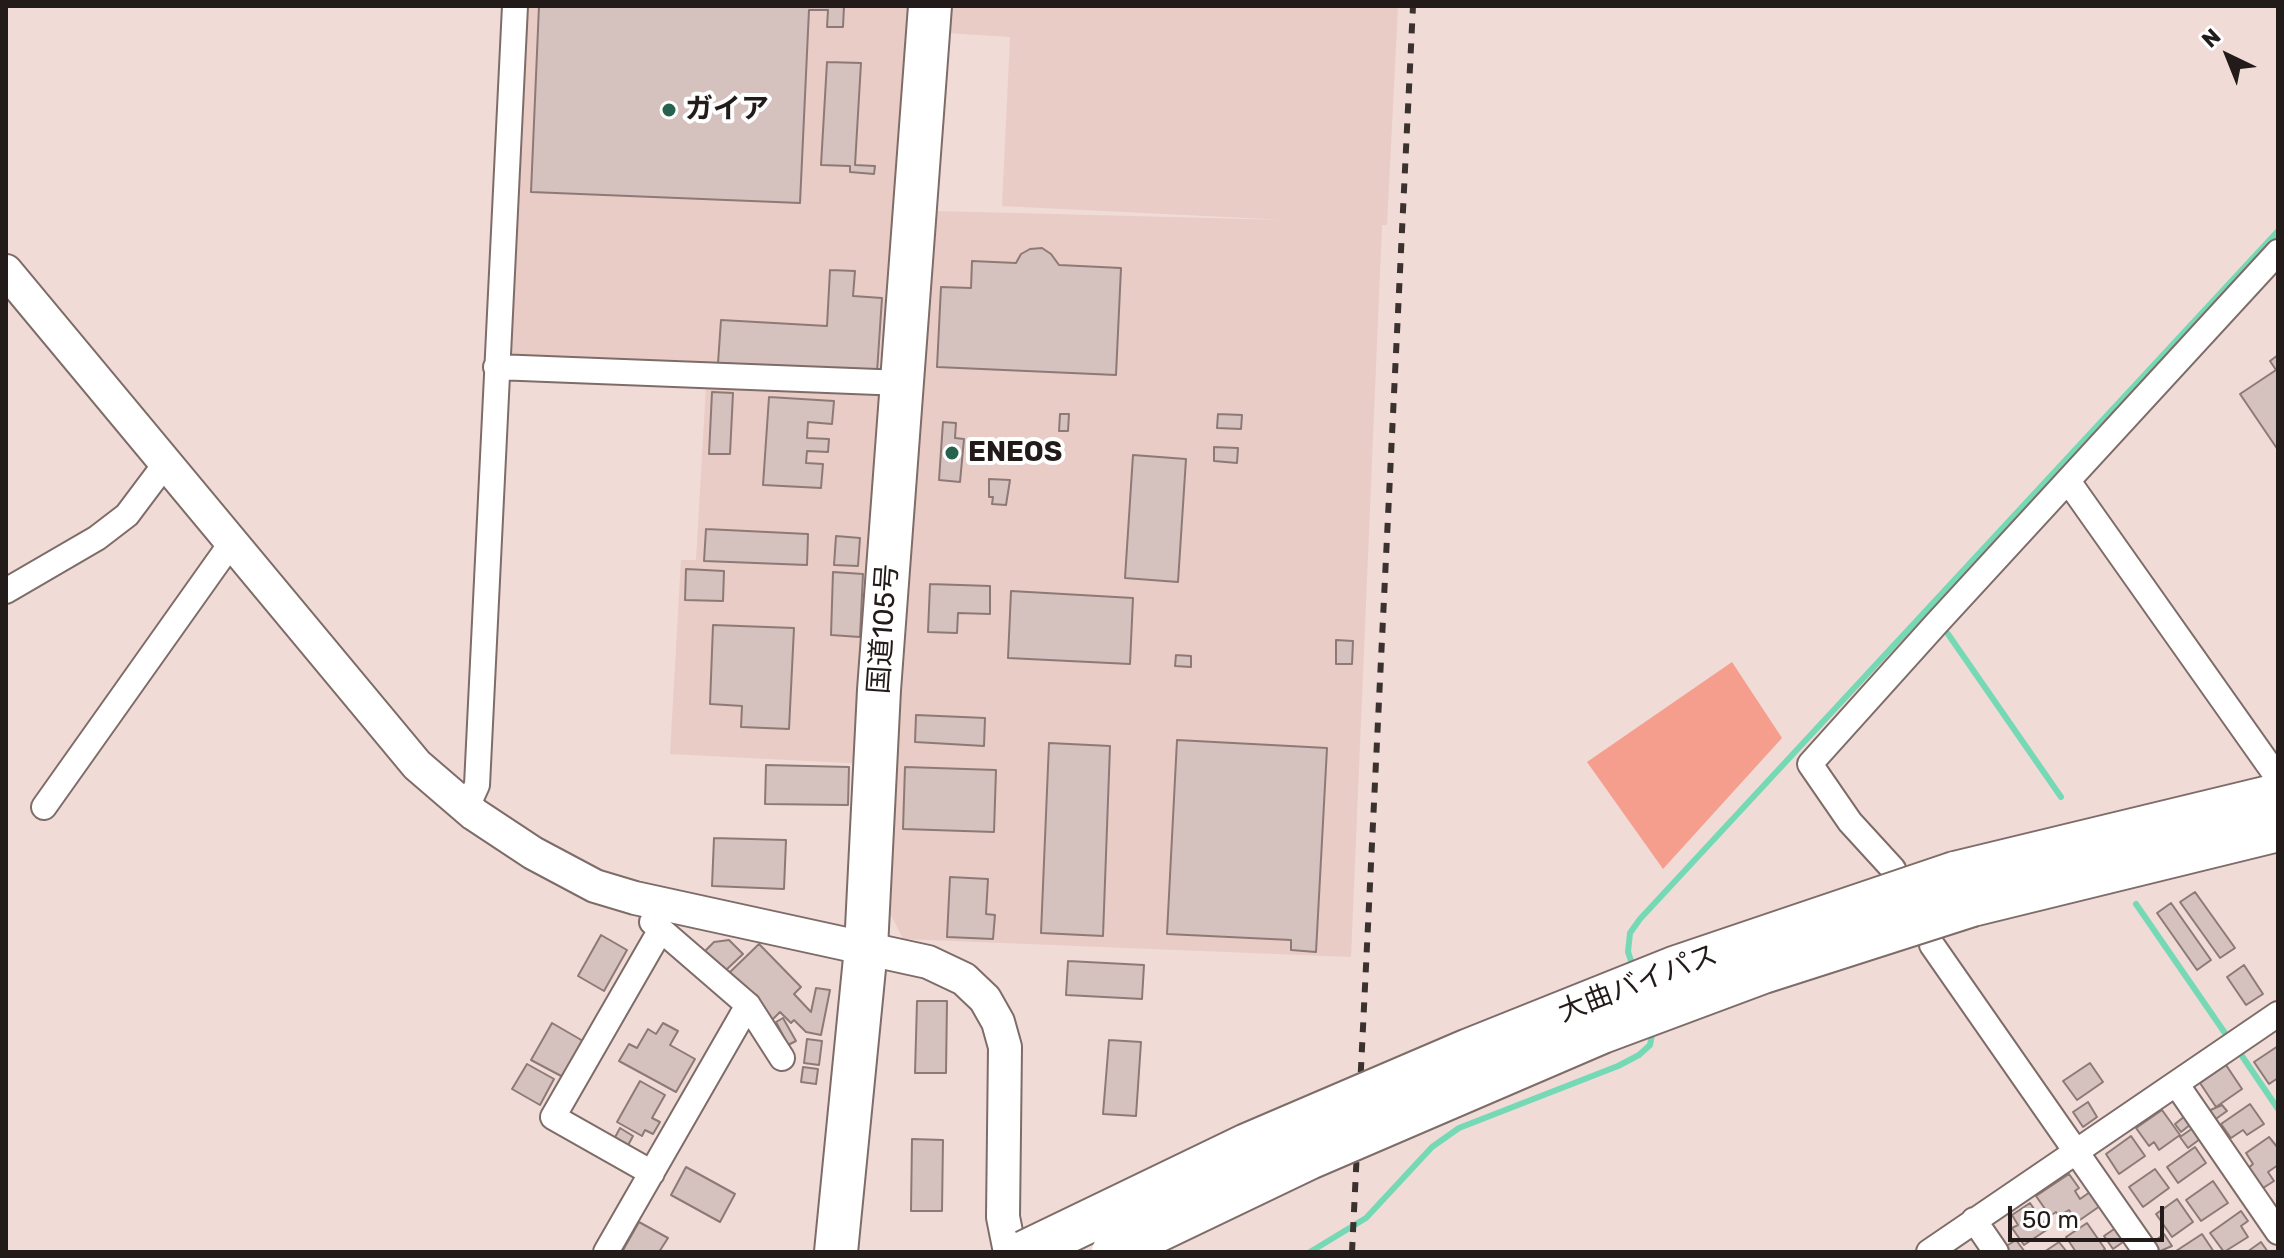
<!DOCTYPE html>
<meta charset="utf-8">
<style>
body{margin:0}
#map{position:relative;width:2284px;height:1258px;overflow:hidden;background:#f0dbd7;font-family:Rubik,sans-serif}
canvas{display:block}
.frame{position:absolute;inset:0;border:8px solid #221b19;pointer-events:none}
.north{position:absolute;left:2188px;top:16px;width:80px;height:80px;-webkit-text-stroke:6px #fff;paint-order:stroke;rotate:317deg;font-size:22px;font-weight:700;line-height:32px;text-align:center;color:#221b19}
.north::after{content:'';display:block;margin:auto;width:28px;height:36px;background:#221b19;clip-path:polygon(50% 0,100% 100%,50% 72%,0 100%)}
.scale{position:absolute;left:2008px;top:1206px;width:156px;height:36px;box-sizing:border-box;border:4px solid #221b19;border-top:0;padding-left:10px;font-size:24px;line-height:28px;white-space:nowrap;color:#221b19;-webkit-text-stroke:6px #fff;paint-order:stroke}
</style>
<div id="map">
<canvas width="2284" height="1258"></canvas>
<div class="frame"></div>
<div class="north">N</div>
<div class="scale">50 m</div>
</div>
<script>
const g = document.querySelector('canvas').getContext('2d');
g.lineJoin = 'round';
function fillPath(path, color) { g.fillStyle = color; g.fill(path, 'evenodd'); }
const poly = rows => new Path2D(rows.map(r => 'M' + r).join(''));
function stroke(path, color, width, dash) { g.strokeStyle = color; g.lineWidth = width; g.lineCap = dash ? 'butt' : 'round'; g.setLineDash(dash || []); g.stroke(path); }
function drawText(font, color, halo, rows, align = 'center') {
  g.font = font + ' Rubik,"Noto Sans JP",sans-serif'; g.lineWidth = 8; g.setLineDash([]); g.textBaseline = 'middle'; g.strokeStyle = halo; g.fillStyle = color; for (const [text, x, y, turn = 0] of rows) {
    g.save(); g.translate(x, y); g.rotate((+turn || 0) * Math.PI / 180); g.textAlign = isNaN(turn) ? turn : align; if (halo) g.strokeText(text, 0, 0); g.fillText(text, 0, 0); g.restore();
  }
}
const built = poly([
 [528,6,909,6,890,378,510,360],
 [949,6,1398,6,1387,225,1382,225,1351,957,903,939,887,907,936,211,1287,220,1002,206,1010,37,947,33],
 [706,385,888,394,867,764,670,754,681,560,696,560]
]);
const green = poly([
 [1732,662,1782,738,1663,869,1587,762]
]);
const stream = poly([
 [1948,634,2061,797],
 [2136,904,2227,1036],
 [1634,969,1628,952,1630,933,1640,919,2278,231],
 [2240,1053,2278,1109],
 [1310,1252,1366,1218,1432,1147,1459,1128,1618,1066,1639,1055,1650,1045,1653,1029]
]);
const building = poly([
 [539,6,844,6,843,27,827,27,828,10,809,10,800,203,531,192,539,6],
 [827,62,861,63,855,165,875,166,874,174,850,172,850,166,821,165,827,62],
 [1042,248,1051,254,1059,265,1121,268,1116,375,937,367,941,287,971,288,972,261,1016,263,1021,254,1030,249,1042,248],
 [830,270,855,271,853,296,882,298,877,372,718,363,721,320,827,326,830,270],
 [2278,355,2278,450,2240,394,2276,370,2270,361,2278,355],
 [712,392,733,393,730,454,709,454,712,392],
 [769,397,834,401,832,424,808,422,807,438,829,439,828,452,807,451,806,463,823,464,821,488,763,485,769,397],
 [1060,414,1069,414,1068,431,1059,431,1060,414],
 [1218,414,1242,415,1241,429,1217,428,1218,414],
 [943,422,956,423,955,438,964,439,960,482,939,480,943,422],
 [1214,447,1238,448,1237,463,1214,461,1214,447],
 [1133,455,1186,459,1178,582,1125,578,1133,455],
 [989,479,1010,480,1006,505,992,504,993,497,989,497,989,479],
 [706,529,808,534,807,565,704,561,706,529],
 [836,536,860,538,858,566,834,565,836,536],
 [686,569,724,571,723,601,685,600,686,569],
 [833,572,863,574,860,637,831,635,833,572],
 [930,584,990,586,990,614,958,613,957,633,928,632,930,584],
 [1011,591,1133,598,1130,664,1008,658,1011,591],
 [713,625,794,628,789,729,741,727,742,706,710,704,713,625],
 [1336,640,1353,641,1352,664,1336,664,1336,640],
 [1176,655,1191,656,1191,667,1175,666,1176,655],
 [916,715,985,718,984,746,915,742,916,715],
 [1177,740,1327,748,1316,952,1291,950,1291,940,1167,934,1177,740],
 [1049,743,1110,746,1103,936,1041,933,1049,743],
 [766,765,849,767,848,805,765,804,766,765],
 [905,767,996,770,994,832,903,829,905,767],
 [714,838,786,840,784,889,712,886,714,838],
 [950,877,988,879,986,914,995,915,993,939,947,937,950,877],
 [2195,892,2235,948,2220,958,2180,902,2195,892],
 [2171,903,2211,960,2197,970,2157,913,2171,903],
 [601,935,627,950,604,991,578,976,601,935],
 [729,940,743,954,725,971,705,951,714,942,729,940],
 [759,944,801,987,794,994,811,1012,816,988,830,990,821,1035,806,1032,794,1020,791,1023,780,1012,772,1020,728,974,759,944],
 [1068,961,1144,965,1142,999,1066,995,1068,961],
 [2244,965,2263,994,2246,1005,2227,977,2244,965],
 [917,1001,947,1001,946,1073,915,1073,917,1001],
 [783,1018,796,1041,788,1045,776,1022,783,1018],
 [552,1023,583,1041,563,1077,531,1060,552,1023],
 [663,1023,678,1031,670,1045,695,1059,676,1092,619,1061,629,1044,637,1048,648,1029,656,1034,663,1023],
 [807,1039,822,1041,819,1065,804,1063,807,1039],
 [1109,1040,1141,1042,1136,1116,1103,1114,1109,1040],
 [2278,1046,2278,1078,2269,1084,2254,1062,2278,1046],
 [2090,1063,2103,1082,2077,1100,2063,1081,2090,1063],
 [527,1064,554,1079,540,1105,512,1089,527,1064],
 [2226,1065,2242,1089,2216,1107,2200,1083,2226,1065],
 [803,1067,818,1069,816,1084,801,1082,803,1067],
 [640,1081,665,1095,652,1118,660,1122,653,1134,645,1130,642,1136,617,1122,640,1081],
 [2088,1102,2097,1117,2083,1127,2073,1112,2088,1102],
 [2250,1104,2264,1124,2247,1135,2243,1130,2231,1138,2221,1124,2250,1104],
 [2222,1105,2227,1111,2213,1121,2206,1112,2222,1105],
 [2162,1110,2180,1135,2159,1150,2154,1142,2149,1146,2136,1128,2162,1110],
 [2185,1116,2191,1124,2181,1132,2175,1124,2185,1116],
 [620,1128,633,1136,626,1149,613,1141,620,1128],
 [2193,1128,2200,1139,2188,1148,2180,1137,2193,1128],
 [2131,1136,2145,1156,2119,1174,2106,1154,2131,1136],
 [2269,1137,2278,1148,2278,1165,2268,1172,2274,1181,2260,1190,2246,1170,2253,1164,2246,1153,2269,1137],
 [912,1139,943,1140,942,1211,911,1211,912,1139],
 [2195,1147,2206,1163,2178,1183,2167,1167,2195,1147],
 [686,1167,735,1194,720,1222,671,1195,686,1167],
 [2155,1169,2169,1188,2143,1207,2129,1187,2155,1169],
 [2069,1174,2079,1188,2075,1191,2080,1199,2090,1192,2100,1206,2077,1222,2069,1210,2059,1216,2056,1212,2050,1216,2036,1196,2069,1174],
 [2213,1181,2228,1203,2201,1221,2186,1200,2213,1181],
 [2177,1199,2193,1222,2172,1237,2156,1214,2177,1199],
 [2030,1203,2048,1229,2024,1245,2012,1228,2018,1225,2012,1215,2030,1203],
 [2241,1211,2248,1221,2241,1226,2248,1237,2224,1252,2210,1233,2241,1211],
 [639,1222,668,1238,659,1252,622,1252,639,1222],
 [2087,1223,2105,1249,2102,1252,2076,1252,2066,1237,2087,1223],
 [2117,1227,2126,1240,2113,1249,2104,1236,2117,1227],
 [2164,1234,2172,1246,2158,1252,2152,1243,2164,1234],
 [2202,1234,2214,1252,2177,1252,2176,1251,2202,1234],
 [2016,1240,2025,1252,2006,1252,2003,1248,2016,1240],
 [2059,1242,2067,1252,2044,1252,2059,1242],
 [2261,1242,2268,1252,2247,1252,2261,1242]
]);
const minor = poly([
 [496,367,903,383],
 [2068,481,2278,778],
 [6,591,97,538,127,515,166,463],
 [44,807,232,542],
 [467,807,477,785,515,6],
 [1893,869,1850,822,1810,764,1936,624,2278,252],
 [652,922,748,1005,782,1058],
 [1932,945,2146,1252],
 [2177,1085,2278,1232],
 [652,1173,553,1117,660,931],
 [1974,1220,1996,1252],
 [606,1252,748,1005],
 [1929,1252,2278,1014]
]);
const tertiary = poly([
 [6,271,417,765,474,814,533,853,595,886,635,898,928,962,964,979,985,999,998,1022,1005,1047,1003,1217,1010,1252]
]);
const trunk = poly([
 [1955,873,2278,795],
 [1972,905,2278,830],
 [836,1252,866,948,879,690,930,6]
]);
const rail = poly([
 [1352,1252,1413,6]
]);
const trunkBridge = poly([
 [1025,1252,1247,1145,1469,1050,1674,968,1955,873],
 [1113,1252,1309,1158,1602,1032,1763,972,1972,905]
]);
const markers = [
 [669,110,8,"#26624e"],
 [952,453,8,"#26624e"]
];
const poiNames = [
 ["ガイア",685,110],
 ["ENEOS",968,453]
];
const streetNames = [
 ["国道105号",884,629,-86],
 ["大曲バイパス",1638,984,-21]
];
fillPath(built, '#e9ccc5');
fillPath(green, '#f59e8e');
stroke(stream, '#74d9b4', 6);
fillPath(building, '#d5c1bd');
stroke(building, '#8d7a76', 2);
stroke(minor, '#7e6c68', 28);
stroke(tertiary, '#7e6c68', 36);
stroke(trunk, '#7e6c68', 46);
stroke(minor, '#fff', 24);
stroke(tertiary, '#fff', 32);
stroke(trunk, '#fff', 42);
stroke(rail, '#3b3230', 6, [10, 10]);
stroke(trunkBridge, '#7e6c68', 46, []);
stroke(trunkBridge, '#fff', 42);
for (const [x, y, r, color] of markers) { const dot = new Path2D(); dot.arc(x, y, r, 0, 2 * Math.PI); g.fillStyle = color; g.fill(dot); stroke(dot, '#fff', 3); }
drawText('bold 28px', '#221b19', '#fff', poiNames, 'left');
drawText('28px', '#221b19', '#fff', streetNames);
</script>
